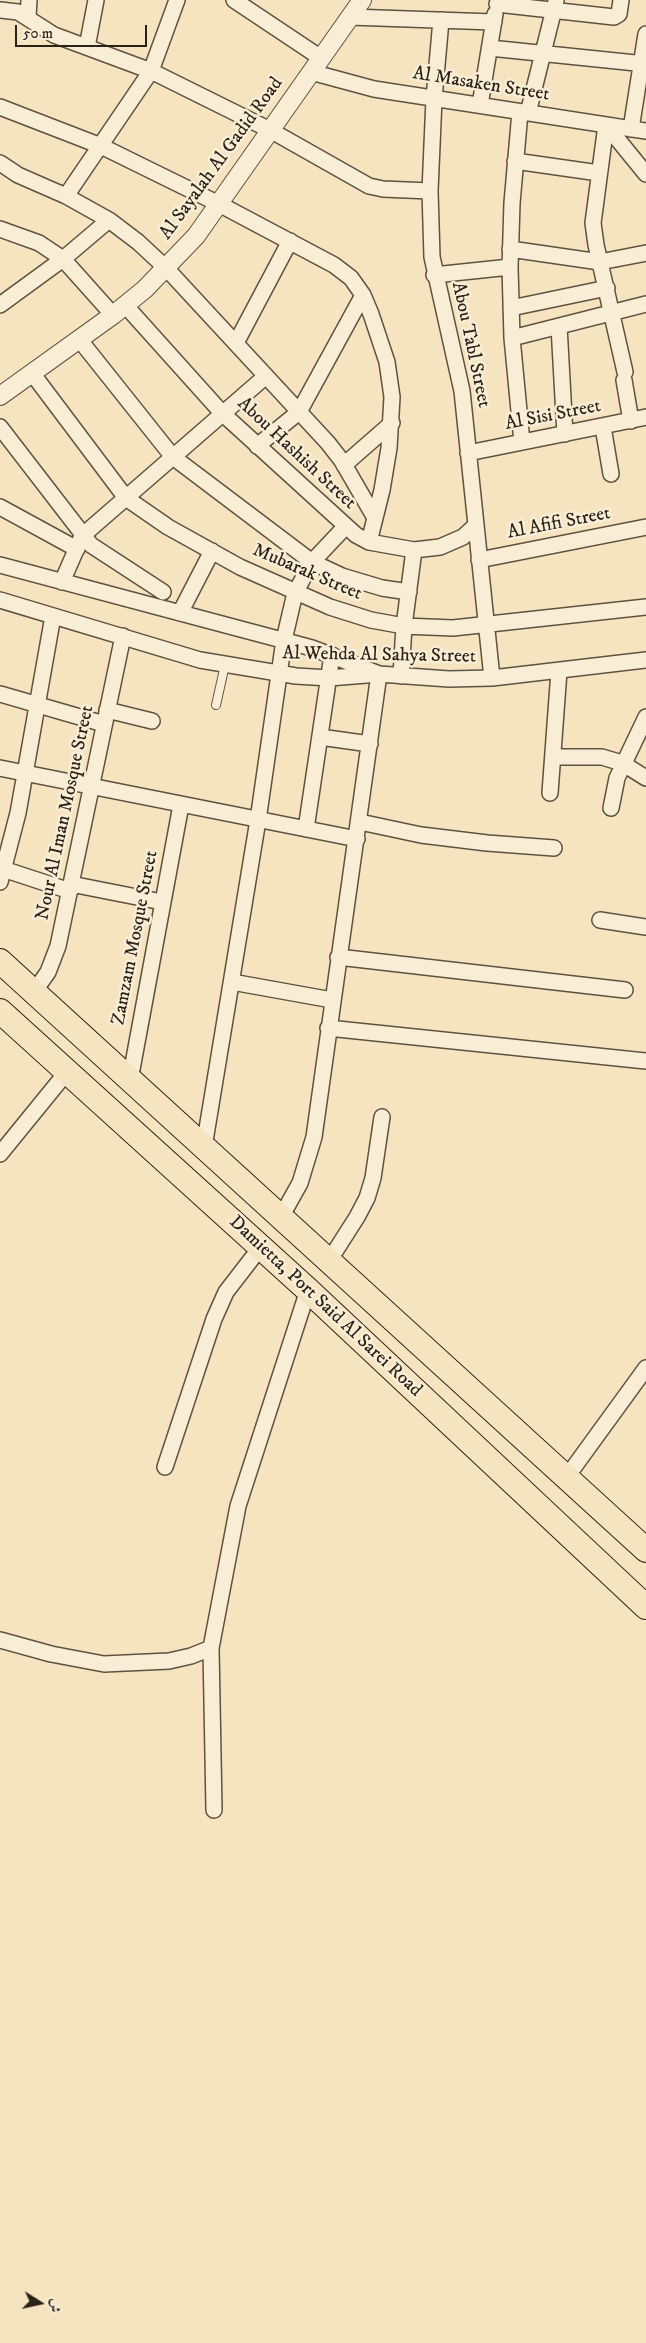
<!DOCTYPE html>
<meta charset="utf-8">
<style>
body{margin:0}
#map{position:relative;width:646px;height:2343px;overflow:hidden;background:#f6e4c0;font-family:"IM FELL DW Pica",Amiri,serif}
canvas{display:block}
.north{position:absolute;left:15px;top:2278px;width:50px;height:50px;-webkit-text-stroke:4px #f9edd6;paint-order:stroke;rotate:100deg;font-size:14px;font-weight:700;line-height:20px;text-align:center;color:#2b2217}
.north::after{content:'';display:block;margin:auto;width:18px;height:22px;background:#2b2217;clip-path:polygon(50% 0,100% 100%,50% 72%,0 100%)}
.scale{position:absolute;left:15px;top:25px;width:132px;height:22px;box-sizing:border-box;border:2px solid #2b2217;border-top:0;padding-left:6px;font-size:15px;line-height:18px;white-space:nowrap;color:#2b2217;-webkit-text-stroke:4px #f9edd6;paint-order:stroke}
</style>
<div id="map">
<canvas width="646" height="2343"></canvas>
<div class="north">ش</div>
<div class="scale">50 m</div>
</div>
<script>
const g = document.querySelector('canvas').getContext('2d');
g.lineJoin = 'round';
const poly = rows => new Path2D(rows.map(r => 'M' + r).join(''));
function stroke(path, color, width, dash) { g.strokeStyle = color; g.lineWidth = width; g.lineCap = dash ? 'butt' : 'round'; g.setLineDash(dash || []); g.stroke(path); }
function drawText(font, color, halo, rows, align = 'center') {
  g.font = font + ' "IM FELL DW Pica",serif'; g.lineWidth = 5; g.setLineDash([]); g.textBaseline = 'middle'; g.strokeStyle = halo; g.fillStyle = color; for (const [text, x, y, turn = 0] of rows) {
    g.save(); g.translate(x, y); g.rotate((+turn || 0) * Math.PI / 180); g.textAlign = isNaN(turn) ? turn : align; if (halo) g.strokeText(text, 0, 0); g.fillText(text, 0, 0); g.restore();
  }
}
const service = poly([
 [216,705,225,665]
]);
const minor = poly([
 [234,0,321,58],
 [497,4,614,17,619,14,621,0],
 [0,10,18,12,54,35,151,71,270,130,369,186,383,189,430,191],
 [28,17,29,0],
 [350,17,494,22],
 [441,20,434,99,430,191,432,257,462,391,492,678],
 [87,47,96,0],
 [490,48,646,64],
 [311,72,374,89,646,131],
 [480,105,495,14],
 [0,107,101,146,219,204,334,265,351,278,363,295,371,314,387,362,392,397,389,448,382,490,369,542],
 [520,112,512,203,510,267,512,338,522,442],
 [528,113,556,1],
 [606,125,593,223,596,245,625,372],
 [606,125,646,174],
 [631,129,646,34],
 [515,161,599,173],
 [0,163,18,175,66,196,109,220,138,242,166,268,328,443,342,461,375,518],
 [66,196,151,71,177,0],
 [0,229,39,243,63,259,113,315],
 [510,249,600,262,646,253],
 [434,275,510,267],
 [0,305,63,259,109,220],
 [125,305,222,413,356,535,369,542,414,550,440,547,463,537,476,525],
 [511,308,607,288],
 [559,326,565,434],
 [512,338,646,304],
 [79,339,173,457,312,562,342,576,382,588,409,592],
 [236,343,290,241],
 [32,373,126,498,168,527,240,567,330,607,371,620,404,626,453,628,646,607],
 [624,380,631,421],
 [0,427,91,545,163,592],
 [603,427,611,474],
 [257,446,299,412,363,295],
 [468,453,646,417],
 [344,465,392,423],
 [0,507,77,549],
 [479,560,646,527],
 [0,565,312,648,379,674,314,1137,300,1183,281,1217],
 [62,582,82,536,266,376],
 [0,600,200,660,296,676,329,678,379,674,449,679,492,678,646,660],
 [180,613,212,551],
 [401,676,404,626,414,550],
 [0,694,104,724],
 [107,710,152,721],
 [320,737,370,744],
 [553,757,602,757,622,763,646,778],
 [0,768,357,839],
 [550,793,559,671],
 [611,808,617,778,646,717],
 [360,822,421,835,487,843,554,848],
 [306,829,332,655],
 [3,869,70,891],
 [0,882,18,813,53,616],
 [71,884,162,902],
 [600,920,646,927],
 [338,957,625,990],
 [232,982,332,1000],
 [34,992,48,972,58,946,123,636],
 [328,1028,646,1061],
 [130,1080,181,805],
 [204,1147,258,820,284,640,295,593,312,562,345,527],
 [0,1154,66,1073],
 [329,1261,357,1217,367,1198,373,1178,382,1117],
 [165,1467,214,1319,226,1292,260,1248],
 [566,1478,646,1368],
 [0,1640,51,1654,104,1664,169,1661,191,1656,211,1648,238,1506,308,1290],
 [211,1648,214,1810]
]);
const tertiary = poly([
 [0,396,113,315,145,289,196,236,362,0]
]);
const trunk = poly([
 [0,961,646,1550],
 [0,1011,308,1290,646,1607]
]);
const streetNames = [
 ["Al Masaken Street",481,85,9],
 ["Al Sayalah Al Gadid Road",222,159,-54],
 ["Abou Tabl Street",470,345,78],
 ["Al Sisi Street",553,416,-11],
 ["Abou Hashish Street",296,454,43],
 ["Al Afifi Street",559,524,-11],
 ["Mubarak Street",307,573,23],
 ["Al Wehda Al Sahya Street",379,656,1],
 ["Nour Al Iman Mosque Street",66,813,-78],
 ["Zamzam Mosque Street",136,938,-79],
 ["Damietta, Port Said Al Sarei Road",325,1307,43]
];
stroke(service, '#5e5241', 10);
stroke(minor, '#5e5241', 18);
stroke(tertiary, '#5e5241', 20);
stroke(trunk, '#2b2217', 26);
stroke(service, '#f9edd6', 8);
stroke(minor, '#f9edd6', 15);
stroke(tertiary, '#f9edd6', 18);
stroke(trunk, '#f6e4c0', 24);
drawText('19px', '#2b2217', '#f9edd6', streetNames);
</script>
